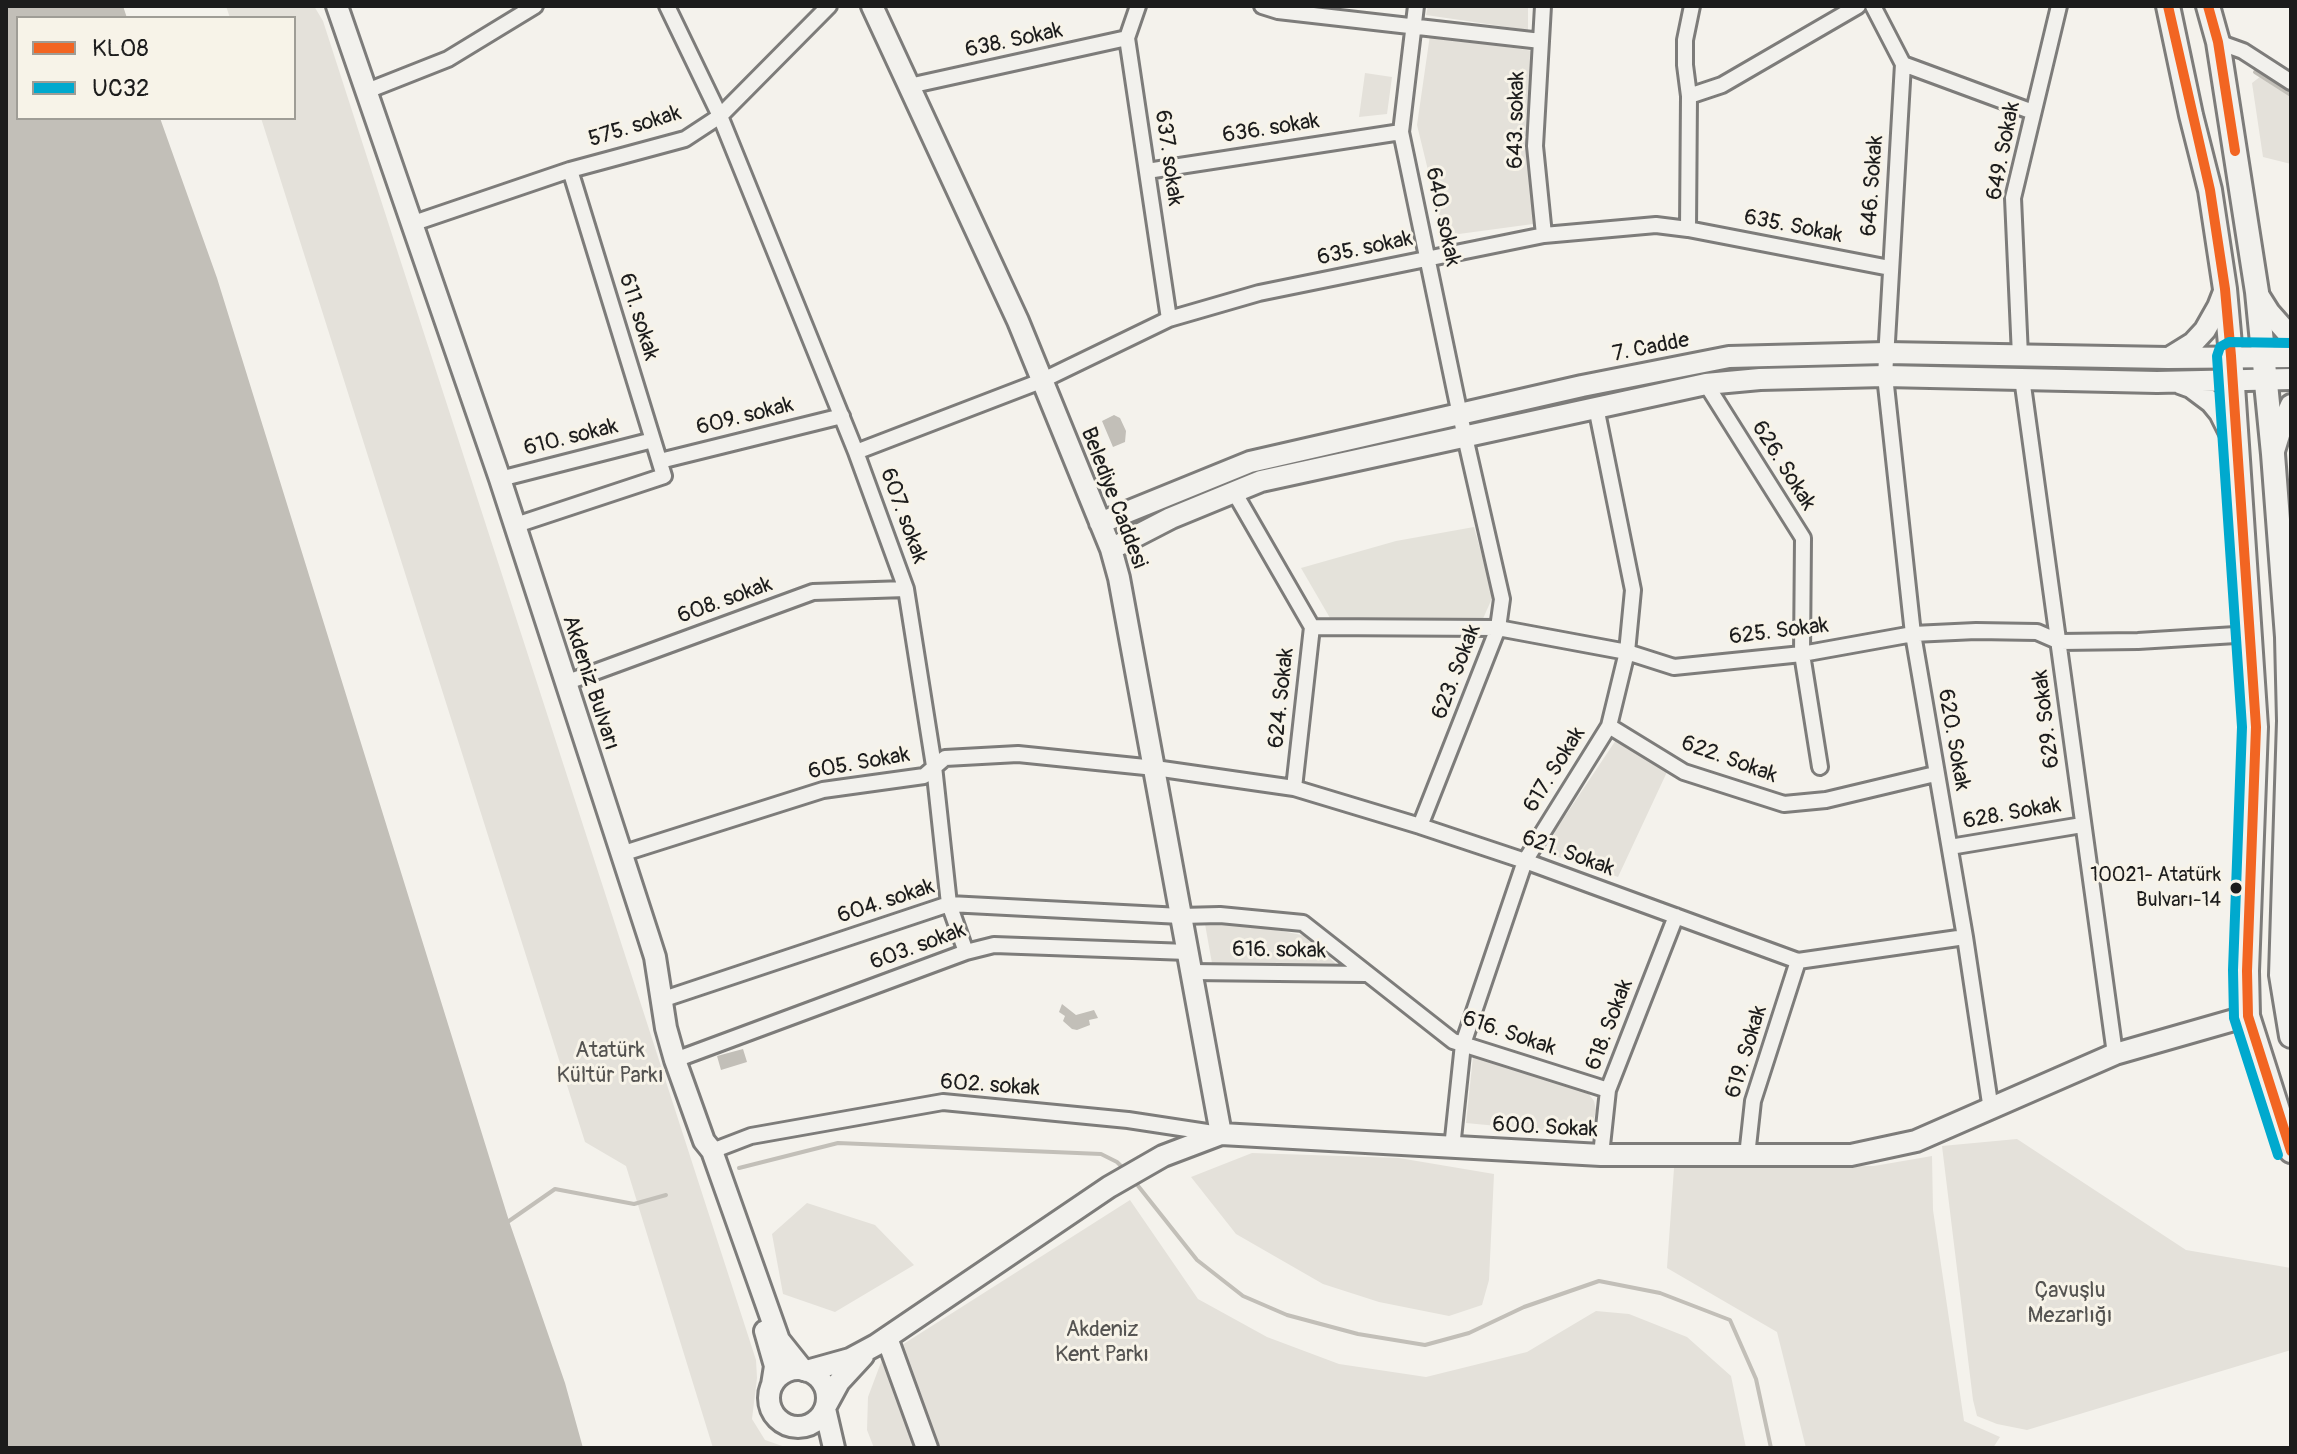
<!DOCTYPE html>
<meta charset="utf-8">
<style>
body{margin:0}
#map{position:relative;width:2297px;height:1454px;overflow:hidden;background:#f4f2ec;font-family:Pangolin,sans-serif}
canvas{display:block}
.frame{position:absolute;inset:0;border:8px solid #1c1c1c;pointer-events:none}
.legend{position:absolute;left:16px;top:16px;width:280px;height:104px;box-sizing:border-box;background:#f7f3e8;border:2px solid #9f9d96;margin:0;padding:10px 14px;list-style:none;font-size:24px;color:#1c1c1c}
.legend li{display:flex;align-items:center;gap:16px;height:40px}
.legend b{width:40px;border:2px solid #9f9d96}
</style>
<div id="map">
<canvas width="2297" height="1454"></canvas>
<div class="frame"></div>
<ul class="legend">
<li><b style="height:10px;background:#f26522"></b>KL08</li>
<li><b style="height:10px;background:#00a9ce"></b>UC32</li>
</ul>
</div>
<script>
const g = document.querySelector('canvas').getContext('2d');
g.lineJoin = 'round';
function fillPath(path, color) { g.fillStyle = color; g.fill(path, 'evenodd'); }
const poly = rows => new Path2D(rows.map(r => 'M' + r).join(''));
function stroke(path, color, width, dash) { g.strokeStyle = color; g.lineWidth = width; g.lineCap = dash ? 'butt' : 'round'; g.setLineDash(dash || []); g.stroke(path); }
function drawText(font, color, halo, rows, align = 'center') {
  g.font = font + ' Pangolin,sans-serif'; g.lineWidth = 6; g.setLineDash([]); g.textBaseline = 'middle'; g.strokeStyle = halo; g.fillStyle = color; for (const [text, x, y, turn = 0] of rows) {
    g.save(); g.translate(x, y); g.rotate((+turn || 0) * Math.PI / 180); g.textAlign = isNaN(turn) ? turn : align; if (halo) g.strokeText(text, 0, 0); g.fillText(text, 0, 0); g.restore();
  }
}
const built = poly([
 [1474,527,1493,596,1482,621,1330,618,1301,568,1396,541]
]);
const green = poly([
 [226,6,314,6,323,21,756,1360,757,1378,752,1419,765,1440,788,1448,713,1448,626,1166,585,1142,261,118,294,118,294,18,230,18],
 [1428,6,1528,6,1528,30,1426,15],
 [1430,35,1533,51,1530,149,1533,224,1444,236,1417,125],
 [1365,73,1392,77,1387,114,1359,117],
 [2265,73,2291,88,2291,164,2263,157,2252,83],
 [1616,740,1667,772,1618,877,1549,854,1555,831],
 [1219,923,1261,927,1307,936,1335,963,1333,969,1213,969,1205,924],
 [1473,1057,1586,1090,1594,1101,1596,1110,1593,1122,1588,1130,1581,1134,1466,1123],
 [2017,1139,2186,1250,2291,1268,2291,1350,2027,1430,1997,1424,1977,1416,1973,1400,1942,1146],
 [1252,1153,1399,1158,1494,1174,1489,1280,1482,1305,1449,1316,1379,1302,1323,1284,1236,1234,1191,1177],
 [1932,1156,1933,1210,1964,1421,2000,1437,1993,1448,1806,1448,1777,1332,1667,1268,1674,1168,1874,1166],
 [1130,1200,1198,1299,1267,1337,1339,1364,1426,1377,1527,1352,1596,1311,1629,1314,1687,1337,1731,1376,1746,1448,874,1448,867,1430,868,1397,883,1357],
 [807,1203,875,1225,914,1265,835,1312,783,1294,772,1234]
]);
const water = poly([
 [6,6,123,6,127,18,18,18,18,118,160,118,217,278,509,1221,565,1383,583,1448,6,1448],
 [1114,415,1120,418,1126,431,1125,442,1113,447,1102,421],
 [1062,1004,1076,1015,1094,1010,1098,1018,1089,1020,1090,1025,1077,1030,1072,1029,1063,1021,1065,1016,1059,1012],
 [743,1049,747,1062,721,1070,717,1056]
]);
const stream = poly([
 [2255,72,2291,95],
 [739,1168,838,1143,1101,1154,1117,1162,1124,1169],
 [1135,1182,1197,1260,1243,1296,1287,1315,1358,1334,1425,1345,1469,1333,1524,1307,1599,1281,1660,1293,1730,1320,1756,1379,1771,1448],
 [509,1221,555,1189,634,1204,666,1195]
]);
const street = poly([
 [667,6,720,116,856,452,906,589,934,766,949,904,966,952],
 [1138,6,1127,38,1169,319],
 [1262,6,1278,11,1541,41],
 [1416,6,1401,132,1460,415,1502,599,1498,628,1420,826],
 [1543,6,1535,146,1544,235],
 [1873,6,1903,64,1885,376,1913,634,1965,937,1991,1110],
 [2218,42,2243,51,2291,82],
 [1903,64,2033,112],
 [909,86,1127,38],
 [367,91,448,59,535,6],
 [1689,96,1722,85,1858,6],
 [1147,171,1401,132],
 [414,223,570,170,685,139,720,116,829,6],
 [1688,229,1890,268],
 [2020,356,2013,198,2059,6],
 [2022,378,2115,1054],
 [1706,384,1803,538,1802,654,1820,767],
 [856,452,1041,381,1169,319,1259,293,1544,235,1656,225,1688,229,1689,96,1685,65,1685,40,1692,6],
 [660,461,842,416],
 [500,479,653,440],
 [1233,490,1312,627,1294,788],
 [513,526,664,476,570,170],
 [1312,627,1498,628,1627,652,1674,667,1802,654,1913,634,1976,631,2037,632,2060,642,2138,641,2252,634],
 [565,683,813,592,906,589],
 [1609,726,1684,772,1784,804,1826,800,1935,774],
 [1950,847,2082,825],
 [621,854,823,790,924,776,945,758,1018,754,1155,768,1294,788,1420,826,1525,861,1798,961,1965,937],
 [1191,972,1366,974],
 [661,1000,949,904,1181,916,1220,915,1303,923,1453,1041,1608,1090],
 [675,1060,966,952,994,945,1188,952],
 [1452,1148,1463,1044,1525,861,1609,726,1627,652,1633,590,1596,407],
 [712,1151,751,1136,943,1102,1128,1120,1220,1134],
 [1601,1155,1608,1090,1676,916],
 [1747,1156,1753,1101,1798,961]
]);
const secondary = poly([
 [337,6,500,479,648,935,655,957,666,1028,675,1060,704,1141,712,1151,779,1340,803,1370],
 [872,6,1018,321,1111,549,1119,578,1221,1134],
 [2257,293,2269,312,2291,337],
 [2172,356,2193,343,2205,330,2218,307,2225,289],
 [2180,383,2191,387,2211,402,2220,413,2235,443],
 [2274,451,2282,425,2291,405],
 [1100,523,1250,462,1582,386,1729,357,1886,353,2168,358,2291,357],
 [1111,549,1171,518,1261,481,1706,384,1760,379,1885,376,2157,382,2291,379],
 [765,1331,775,1366,772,1385],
 [887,1338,927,1448],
 '769 1398a29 29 0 1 1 58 0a29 29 0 1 1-58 0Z',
 [807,1371,850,1359,876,1345,1109,1187,1163,1156,1221,1134,1601,1155,1851,1155,1916,1141,2115,1054,2248,1016],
 [827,1404,839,1382,863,1356],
 [825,1409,834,1448]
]);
const primary = poly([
 [2168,6,2191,115,2210,190,2225,289,2231,356,2256,727,2247,971,2248,1016,2291,1151],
 [2208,6,2218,42,2257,292,2273,454,2287,637,2289,721,2281,975,2291,1036]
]);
const bus1 = poly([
 [2168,6,2210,190,2225,289,2231,356,2256,727,2247,971,2248,1016,2291,1151],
 [2208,6,2218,42,2235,151]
]);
const bus2 = poly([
 [2278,1155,2234,1018,2233,970,2242,727,2217,356,2220,347,2229,342,2291,343]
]);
const markers = [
 [2236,888,7,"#1c1c1c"]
];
const busNames = [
 ["10021- Atatürk",2221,876],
 ["Bulvarı-14",2221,901]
];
const streetNames = [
 ["638. Sokak",1014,41,-12],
 ["643. sokak",1517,120,-89],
 ["575. sokak",635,127,-17],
 ["636. sokak",1271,129,-9],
 ["649. Sokak",2004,151,-79],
 ["637. sokak",1168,158,82],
 ["646. Sokak",1873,186,-86],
 ["640. sokak",1442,217,78],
 ["635. Sokak",1793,227,11],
 ["635. sokak",1365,249,-12],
 ["611. sokak",638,317,73],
 ["7. Cadde",1651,348,-11],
 ["609. sokak",745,417,-14],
 ["610. sokak",571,438,-14],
 ["626. Sokak",1783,466,58],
 ["Belediye Caddesi",1113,498,69],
 ["607. sokak",903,516,70],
 ["608. sokak",725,601,-20],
 ["625. Sokak",1779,632,-7],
 ["623. Sokak",1457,672,-69],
 ["Akdeniz Bulvarı",590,683,72],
 ["624. Sokak",1282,698,-84],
 ["629. Sokak",2047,719,-97],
 ["620. Sokak",1953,740,80],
 ["622. Sokak",1729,760,20],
 ["605. Sokak",859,764,-10],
 ["617. Sokak",1555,770,-58],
 ["628. Sokak",2012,814,-10],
 ["621. Sokak",1568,854,20],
 ["604. sokak",886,902,-18],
 ["603. sokak",918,947,-20],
 ["616. sokak",1279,951,1],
 ["618. Sokak",1610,1025,-69],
 ["616. Sokak",1509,1034,19],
 ["619. Sokak",1747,1052,-73],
 ["602. sokak",990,1086,4],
 ["600. Sokak",1545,1128,3]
];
const parkNames = [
 ["Atatürk",610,1051],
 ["Kültür Parkı",610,1076],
 ["Çavuşlu",2070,1291],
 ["Mezarlığı",2070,1316],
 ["Akdeniz",1102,1330],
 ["Kent Parkı",1102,1355]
];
fillPath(built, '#e4e2da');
fillPath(green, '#e4e1da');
fillPath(water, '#c2bfb8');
stroke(stream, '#c2bfb8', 4);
stroke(street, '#7d7c7a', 20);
stroke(secondary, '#7d7c7a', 26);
stroke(primary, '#7d7c7a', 28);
stroke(street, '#f2f1ed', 14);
stroke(secondary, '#f2f1ed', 20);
stroke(primary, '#f2f1ed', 22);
stroke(bus1, '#f26522', 10);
stroke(bus2, '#00a9ce', 10);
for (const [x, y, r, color] of markers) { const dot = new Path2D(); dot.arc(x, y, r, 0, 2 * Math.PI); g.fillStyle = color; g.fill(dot); stroke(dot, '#f7f3e8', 3); }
drawText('20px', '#1c1c1c', '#f7f3e8', busNames, 'right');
drawText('22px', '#1c1c1c', '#f7f3e8', streetNames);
drawText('22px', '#545351', '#f7f3e8', parkNames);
</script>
